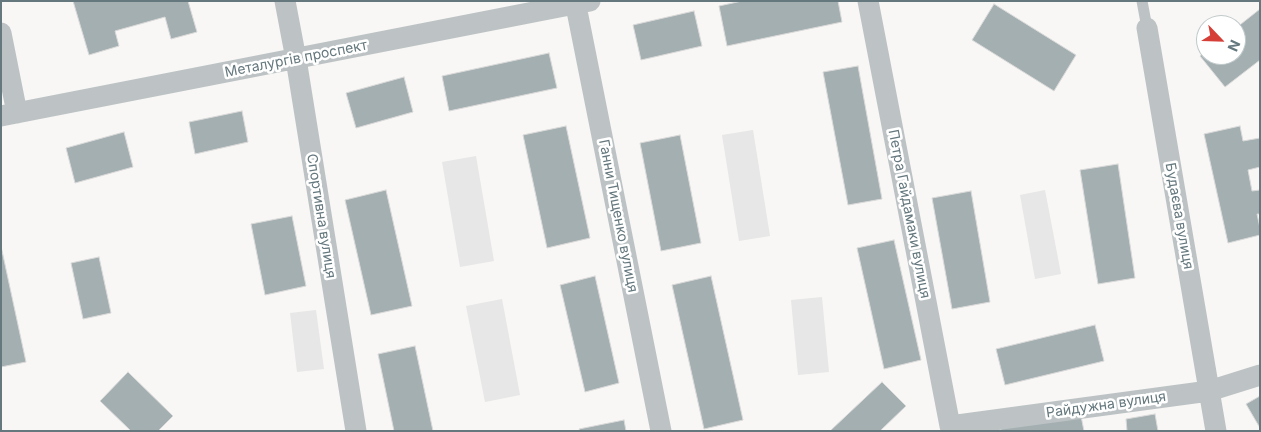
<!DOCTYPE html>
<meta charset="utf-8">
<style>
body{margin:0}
#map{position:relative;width:1261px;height:432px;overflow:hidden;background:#f8f7f5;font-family:Inter,sans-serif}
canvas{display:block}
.frame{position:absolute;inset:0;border:2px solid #65787e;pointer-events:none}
.north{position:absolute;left:1196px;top:15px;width:50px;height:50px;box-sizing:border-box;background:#fff;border:1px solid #c1c9cb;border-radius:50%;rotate:114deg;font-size:14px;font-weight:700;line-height:20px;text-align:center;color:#65787e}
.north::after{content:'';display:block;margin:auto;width:18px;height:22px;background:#d53f38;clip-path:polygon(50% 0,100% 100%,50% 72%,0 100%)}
</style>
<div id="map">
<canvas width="1261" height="432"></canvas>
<div class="frame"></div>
<div class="north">N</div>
</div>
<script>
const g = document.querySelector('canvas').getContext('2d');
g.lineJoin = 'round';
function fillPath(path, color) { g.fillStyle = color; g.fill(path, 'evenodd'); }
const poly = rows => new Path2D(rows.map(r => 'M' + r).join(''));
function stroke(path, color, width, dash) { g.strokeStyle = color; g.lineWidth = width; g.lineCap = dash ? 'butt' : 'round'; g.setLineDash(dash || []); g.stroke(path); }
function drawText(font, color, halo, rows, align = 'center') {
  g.font = font + ' Inter,sans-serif'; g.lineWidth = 5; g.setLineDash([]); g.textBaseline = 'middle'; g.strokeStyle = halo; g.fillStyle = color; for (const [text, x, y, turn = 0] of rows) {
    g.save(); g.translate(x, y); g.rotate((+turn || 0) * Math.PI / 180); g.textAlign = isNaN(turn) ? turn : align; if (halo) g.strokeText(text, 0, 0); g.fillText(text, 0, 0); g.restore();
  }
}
const built = poly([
 [753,130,770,236,739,241,722,135],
 [476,156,494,261,460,267,442,162],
 [1045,190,1061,274,1035,279,1020,195],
 [822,297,829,372,798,375,791,300],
 [502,299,520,395,485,402,466,306],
 [316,310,324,369,297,372,290,313]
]);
const building = poly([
 [73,1,188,1,197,32,171,39,165,17,115,31,119,46,89,55,73,1],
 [742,1,838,1,842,22,727,46,719,6,742,1],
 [994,4,1076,55,1054,91,972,40,994,4],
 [1260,9,1260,60,1225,87,1200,56,1206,51,1206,55,1236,55,1236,28,1260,9],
 [694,11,702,46,641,60,633,25,694,11],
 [549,53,557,88,449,111,442,76,549,53],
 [858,66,882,199,848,205,823,72,858,66],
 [404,77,413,112,356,128,346,93,404,77],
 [242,111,248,142,195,154,189,122,242,111],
 [566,126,590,238,547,248,523,135,566,126],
 [1240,126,1243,141,1260,138,1260,167,1248,170,1252,191,1260,190,1260,214,1257,214,1260,228,1260,235,1228,243,1204,134,1240,126],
 [124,132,133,167,75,183,66,148,124,132],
 [680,135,701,243,661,251,640,143,680,135],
 [1118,164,1135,278,1098,284,1080,170,1118,164],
 [386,190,412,306,371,315,345,200,386,190],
 [971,191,990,302,952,309,932,198,971,191],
 [292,216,306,286,265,295,251,224,292,216],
 [894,240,921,360,884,369,857,248,894,240],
 [1,246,26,362,1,367,1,246],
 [99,257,111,313,83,319,71,263,99,257],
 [595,276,619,383,585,392,560,285,595,276],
 [711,276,743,420,704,429,672,285,711,276],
 [1095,325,1104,361,1005,385,996,349,1095,325],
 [415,346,433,431,394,431,378,354,415,346],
 [128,372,173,416,158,431,131,431,100,401,128,372],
 [882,382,906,406,880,431,830,431,882,382],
 [1260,396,1260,428,1246,404,1260,396],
 [1080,411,1084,431,1001,431,1001,426,1080,411],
 [1155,414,1158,431,1127,431,1126,419,1155,414],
 [624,420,626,431,580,431,579,429,624,420]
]);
const service = poly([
 [1142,1,1147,28]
]);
const minor = poly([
 [285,1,296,59,356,431],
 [575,1,661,431],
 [868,1,950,426],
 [1147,28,1216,431],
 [1,33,17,113],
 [1,116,590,1],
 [950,426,1209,391,1260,375]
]);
const streetNames = [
 ["Металургів проспект",296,59,-11],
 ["Петра Гайдамаки вулиця",909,214,79],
 ["Спортивна вулиця",321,216,81],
 ["Ганни Тищенко вулиця",618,216,79],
 ["Будаєва вулиця",1179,216,80],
 ["Райдужна вулиця",1106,405,-8]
];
fillPath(built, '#e6e7e6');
fillPath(building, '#a4afb2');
stroke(building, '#d9d9d8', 1);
stroke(service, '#bdc3c5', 11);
stroke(minor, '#bdc3c5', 21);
drawText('14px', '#65787e', '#fff', streetNames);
</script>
